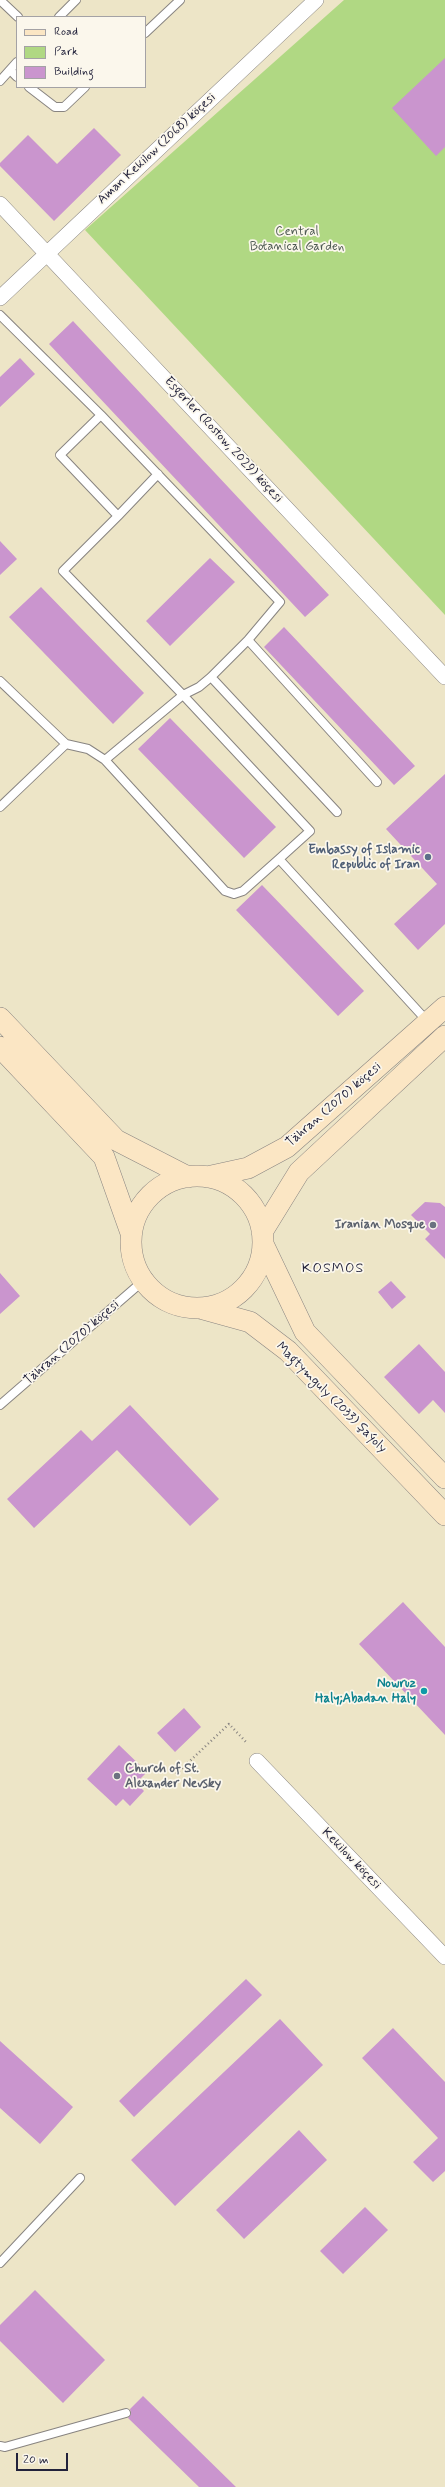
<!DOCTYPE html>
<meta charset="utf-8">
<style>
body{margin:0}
#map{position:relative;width:445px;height:2487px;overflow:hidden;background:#ede5c7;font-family:Mynerve,sans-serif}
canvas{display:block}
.legend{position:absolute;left:16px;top:16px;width:130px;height:72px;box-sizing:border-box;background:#fbf7ec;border:1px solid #a4a2a5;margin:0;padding:5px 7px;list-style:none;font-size:12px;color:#22223b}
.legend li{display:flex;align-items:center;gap:8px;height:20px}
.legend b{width:20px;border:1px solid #a4a2a5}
.scale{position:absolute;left:16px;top:2453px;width:52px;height:18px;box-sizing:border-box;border:2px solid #22223b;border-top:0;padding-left:5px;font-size:12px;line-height:14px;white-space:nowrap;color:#22223b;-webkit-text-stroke:3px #fbf7ec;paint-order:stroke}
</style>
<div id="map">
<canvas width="445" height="2487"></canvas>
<ul class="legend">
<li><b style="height:5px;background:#fbe6c4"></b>Road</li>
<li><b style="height:11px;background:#b0d883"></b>Park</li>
<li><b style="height:11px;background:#ca95ce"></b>Building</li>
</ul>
<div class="scale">20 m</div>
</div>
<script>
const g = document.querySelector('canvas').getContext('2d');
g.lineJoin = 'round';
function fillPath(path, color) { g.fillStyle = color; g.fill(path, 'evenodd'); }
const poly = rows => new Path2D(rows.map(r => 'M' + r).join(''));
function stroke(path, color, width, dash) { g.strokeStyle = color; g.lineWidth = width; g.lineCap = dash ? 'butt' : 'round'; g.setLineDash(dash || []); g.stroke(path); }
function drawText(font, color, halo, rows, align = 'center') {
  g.font = font + ' Mynerve,sans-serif'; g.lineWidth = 3.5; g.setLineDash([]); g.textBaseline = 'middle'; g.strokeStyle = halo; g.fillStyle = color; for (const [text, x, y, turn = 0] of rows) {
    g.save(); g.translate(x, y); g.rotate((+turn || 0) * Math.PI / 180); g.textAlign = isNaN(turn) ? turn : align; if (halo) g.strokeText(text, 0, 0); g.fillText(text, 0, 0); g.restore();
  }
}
const green = poly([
 [344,0,445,0,445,615,85,230]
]);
const building = poly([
 [445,58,445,147,436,156,392,108],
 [94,128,121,155,54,221,0,166,0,163,28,135,57,164],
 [73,321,329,595,305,617,49,344],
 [20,358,35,374,0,407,0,377],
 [0,541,17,559,0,575],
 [210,558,235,582,170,646,146,621],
 [41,587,144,693,113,724,9,617],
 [284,627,415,766,394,785,264,647],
 [170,718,276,827,244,858,138,749],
 [445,774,445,924,418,950,394,924,437,884,386,829],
 [262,885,364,991,338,1016,236,910],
 [425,1202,440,1203,445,1207,445,1259,425,1239,430,1234,411,1215],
 [0,1273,20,1296,0,1314],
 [391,1281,406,1297,392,1309,378,1292],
 [419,1344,445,1372,445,1413,433,1400,419,1414,384,1377],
 [130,1405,219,1499,190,1526,117,1450,34,1528,7,1499,81,1430,92,1441],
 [403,1602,445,1647,445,1735,359,1644],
 [184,1708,201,1727,175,1752,157,1733],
 [119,1745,147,1772,136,1783,144,1791,130,1806,123,1799,116,1806,87,1779],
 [246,1979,262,1995,134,2117,119,2101],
 [280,2019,323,2065,175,2206,131,2160],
 [393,2028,445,2082,445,2171,433,2182,413,2162,438,2138,362,2058],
 [0,2041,73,2107,40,2144,0,2108],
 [299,2130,327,2160,244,2239,216,2210],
 [365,2207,388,2230,343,2274,320,2251],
 [35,2290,105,2360,63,2403,0,2341,0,2325],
 [143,2396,236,2487,199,2487,128,2418,131,2414,130,2409]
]);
const path = poly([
 [176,1774,229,1724,247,1743]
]);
const lane = poly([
 [0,0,18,17],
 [59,17,76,0],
 [145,33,180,0],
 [10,70,17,77],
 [0,81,17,62],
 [29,87,55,107,64,107,85,87],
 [0,315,101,415,280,602,248,640,211,677,199,687,183,695,105,760,88,749,66,744,0,807],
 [101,415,60,455,118,516,63,571,183,695,310,831,279,859,428,1022],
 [118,516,158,474],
 [248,640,377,782],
 [211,677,337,812],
 [0,681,66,744],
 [105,760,225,891,234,894,243,891,279,859],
 [0,1405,143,1281],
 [0,2263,80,2178],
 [0,2446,5,2447,126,2413]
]);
const street = poly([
 [0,204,445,677],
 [0,298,316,0],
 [257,1761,445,1957]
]);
const secondary = poly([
 [0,1018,116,1140,188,1177],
 [0,1047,104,1157,131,1233],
 '131 1242a66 66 0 1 1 132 0a66 66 0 1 1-132 0Z',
 [207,1177,248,1168,287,1147,445,1007],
 [262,1232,299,1172,445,1036],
 [263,1244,305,1332,445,1478],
 [203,1309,250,1322,288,1351,445,1515]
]);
const markers = [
 [428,857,4,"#5c6f8a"],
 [433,1225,4,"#6b7280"],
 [424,1691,4,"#0f9aa8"],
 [117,1776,4,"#6b7280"]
];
const streetNames = [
 ["Aman Kekilow (2068) köçesi",157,149,-43],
 ["Esgerler (Rostow, 2029) köçesi",223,440,47],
 ["Tähran (2070) köçesi",334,1105,-41],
 ["Tähran (2070) köçesi",72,1343,-41],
 ["Magtymguly (2033) şaýoly",331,1398,45],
 ["Kekilow köçesi",351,1859,46]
];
const parkNames = [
 ["Central",297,232],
 ["Botanical Garden",297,247]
];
const serviceNames = [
 ["Embassy of Islamic",420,850],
 ["Republic of Iran",420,865]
];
const worshipNames = [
 ["Iranian Mosque",425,1225],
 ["Church of St.",125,1769,"left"],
 ["Alexander Nevsky",125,1784,"left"]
];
const cultureNames = [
 ["Nowruz",416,1684],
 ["Haly;Abadan Haly",416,1699]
];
const neighbourhoodNames = [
 ["KOSMOS",333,1269]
];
fillPath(green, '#b0d883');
fillPath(building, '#ca95ce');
stroke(lane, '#888481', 10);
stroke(street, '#888481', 16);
stroke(secondary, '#888481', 22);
stroke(path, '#888481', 2.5, [1, 3]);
stroke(lane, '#fff', 8);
stroke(street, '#fff', 15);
stroke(secondary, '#fbe6c4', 21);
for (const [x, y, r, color] of markers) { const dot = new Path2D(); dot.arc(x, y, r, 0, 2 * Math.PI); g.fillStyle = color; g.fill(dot); stroke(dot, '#fbf7ec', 1.5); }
drawText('13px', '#22223b', '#fbf7ec', streetNames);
drawText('13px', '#4d5951', '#fbf7ec', parkNames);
drawText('bold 13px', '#4e5e75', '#fbf7ec', serviceNames, 'right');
drawText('bold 13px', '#5b616d', '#fbf7ec', worshipNames, 'right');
drawText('bold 13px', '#0d838f', '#fbf7ec', cultureNames, 'right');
g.letterSpacing = '1px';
drawText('14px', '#22223b', '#fbf7ec', neighbourhoodNames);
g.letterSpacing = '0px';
</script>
